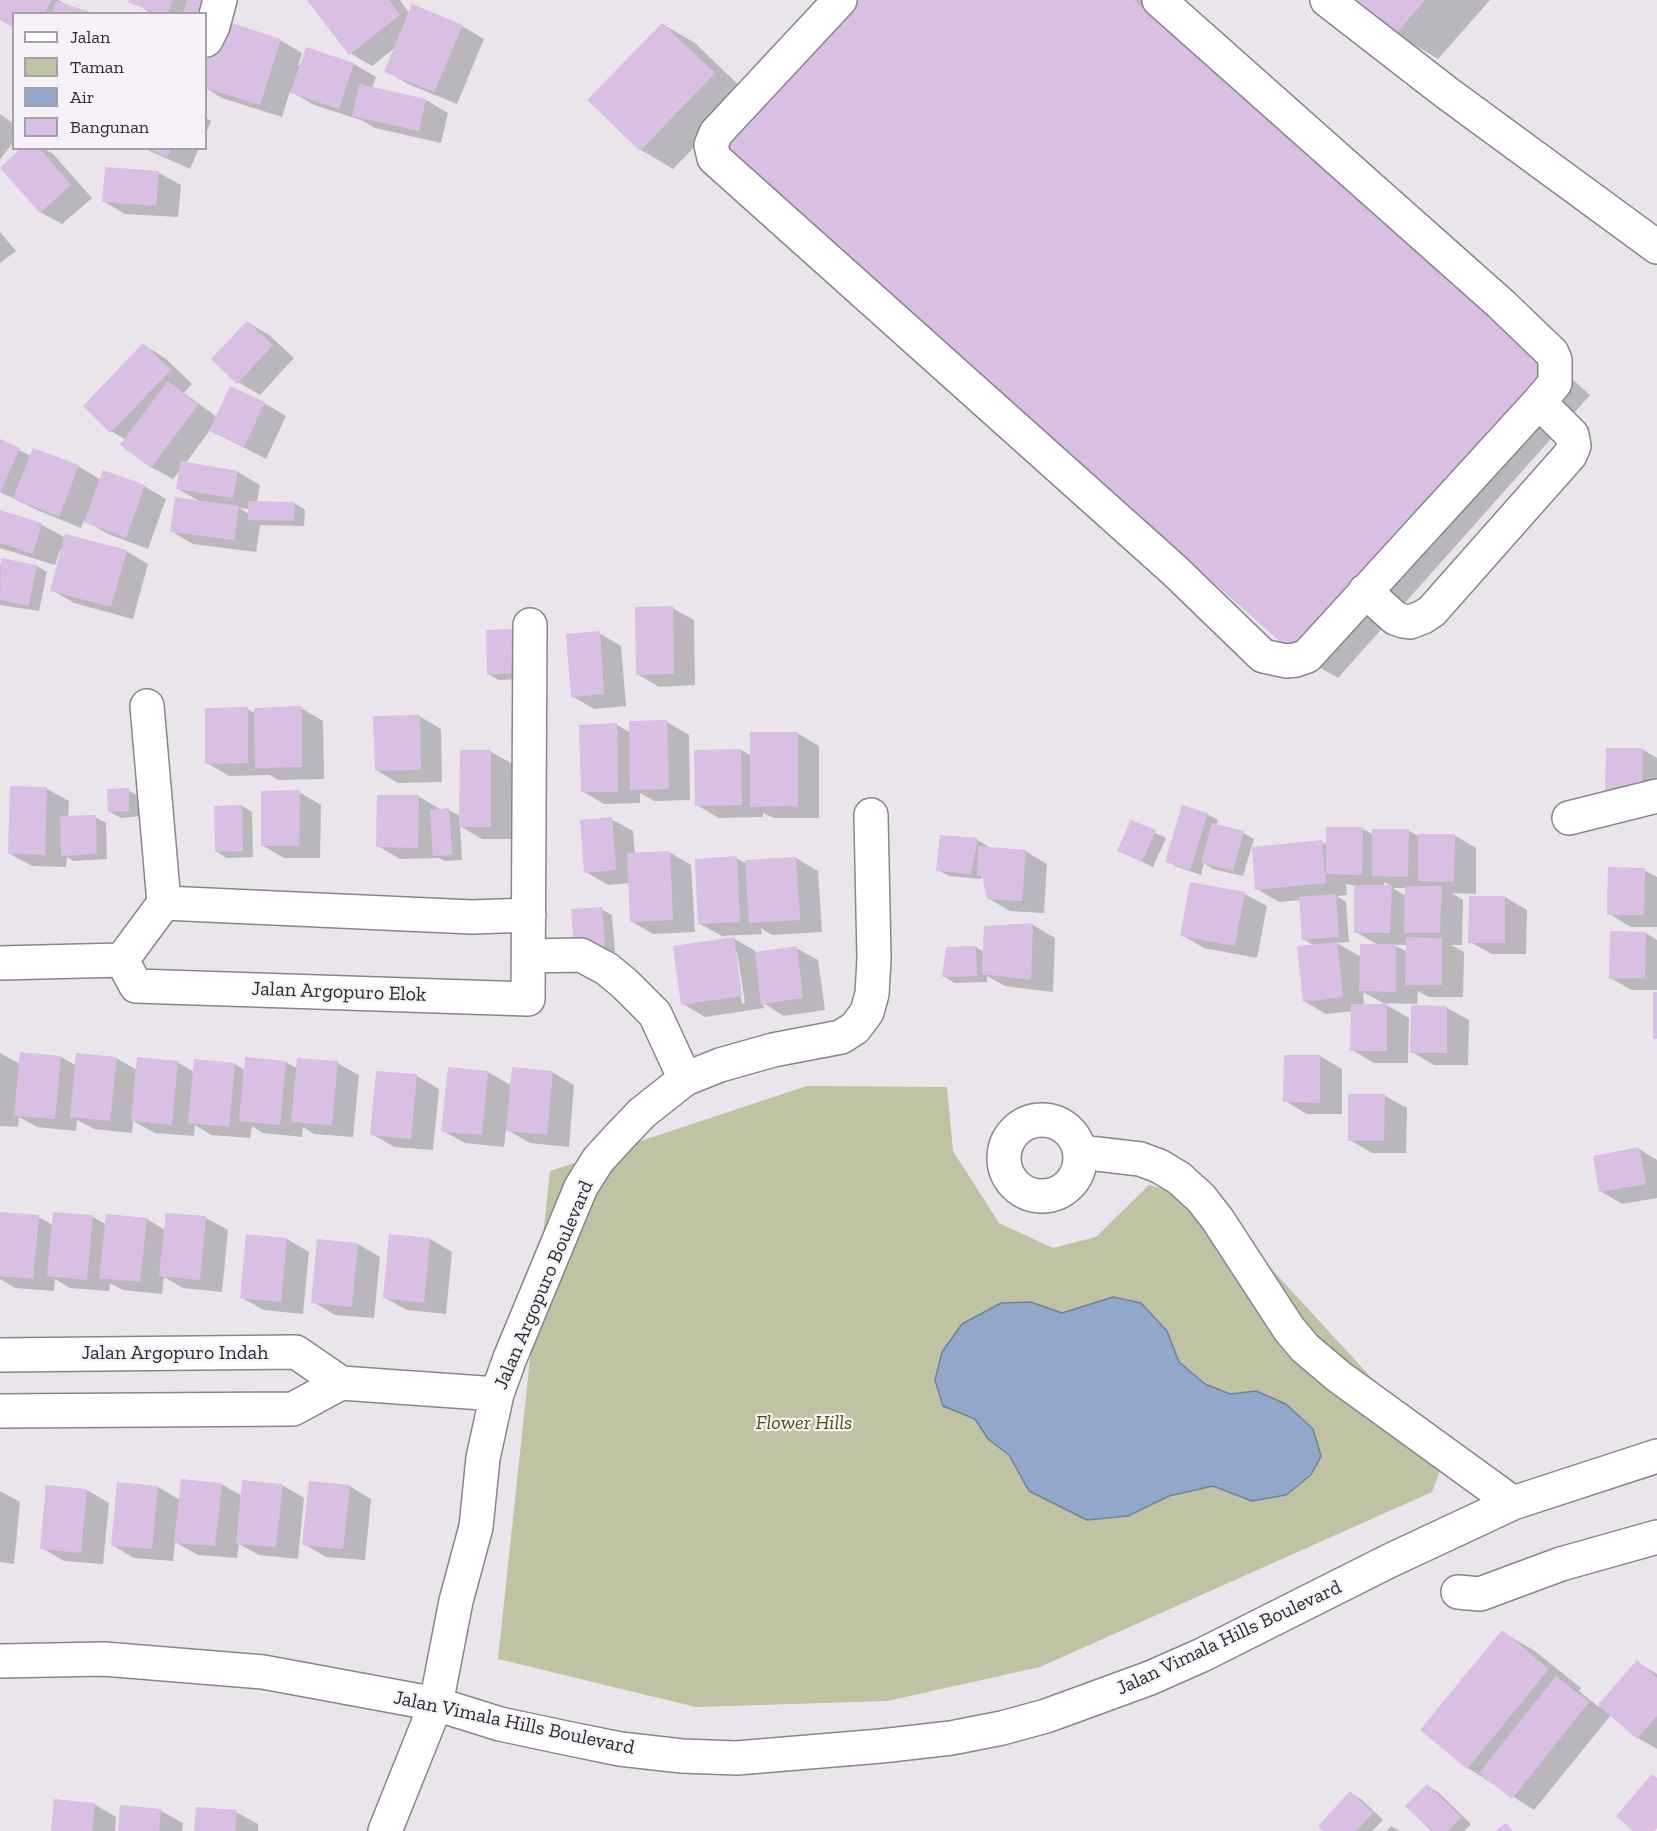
<!DOCTYPE html>
<style>
body{margin:0}
#map{position:relative;width:1657px;height:1831px;overflow:hidden;background:#e9e5eb;font-family:"Zilla Slab",serif}
canvas{display:block}
.legend{position:absolute;left:12px;top:12px;width:195px;height:138px;box-sizing:border-box;background:#f6f2f8;border:2px solid #a5a2a7;margin:0;padding:8px 10px;list-style:none;font-size:18px;color:#2c2b2d}
.legend li{display:flex;align-items:center;gap:12px;height:30px}
.legend b{width:30px;border:2px solid #a5a2a7}
</style>
<div id="map">
<canvas width="1657" height="1831"></canvas>
<ul class="legend">
<li><b style="height:8px;background:#fff"></b>Jalan</li>
<li><b style="height:16px;background:#bfc2a3"></b>Taman</li>
<li><b style="height:16px;background:#91a8ca"></b>Air</li>
<li><b style="height:16px;background:#d8bfe3"></b>Bangunan</li>
</ul>
</div>
<script>
const g = document.querySelector('canvas').getContext('2d');
g.lineJoin = 'round';
function fillPath(path, color) { g.fillStyle = color; g.fill(path, 'evenodd'); }
const poly = rows => new Path2D(rows.map(r => 'M' + r).join(''));
function stroke(path, color, width, dash) { g.strokeStyle = color; g.lineWidth = width; g.lineCap = dash ? 'butt' : 'round'; g.setLineDash(dash || []); g.stroke(path); }
function drawText(font, color, halo, rows, align = 'center') {
  g.font = font + ' "Zilla Slab",serif'; g.lineWidth = 4.5; g.setLineDash([]); g.textBaseline = 'middle'; g.strokeStyle = halo; g.fillStyle = color; for (const [text, x, y, turn = 0] of rows) {
    g.save(); g.translate(x, y); g.rotate((+turn || 0) * Math.PI / 180); g.textAlign = isNaN(turn) ? turn : align; if (halo) g.strokeText(text, 0, 0); g.fillText(text, 0, 0); g.restore();
  }
}
const green = poly([
 [807,1086,947,1087,953,1151,999,1223,1053,1248,1096,1237,1149,1185,1210,1202,1445,1458,1432,1492,1040,1667,887,1701,696,1707,498,1659,550,1171]
]);
const water = poly([
 [1113,1297,1141,1303,1167,1331,1179,1362,1205,1384,1230,1394,1256,1391,1286,1404,1313,1429,1321,1456,1311,1475,1286,1495,1252,1501,1213,1486,1169,1496,1128,1516,1087,1520,1029,1491,1009,1455,988,1439,975,1419,943,1406,935,1380,942,1352,962,1324,1001,1303,1031,1302,1062,1313,1113,1297]
]);
const shadow = poly([
 [0,0,58,0,72,8,89,14,14,14,0,19],
 [131,0,223,0,218,21,280,40,302,53,298,65,301,66,307,48,354,64,376,77,372,88,426,100,448,113,441,143,375,128,361,120,314,105,290,91,282,117,222,98,206,88,206,67,216,32,206,14,152,14],
 [309,0,400,0,410,14,462,26,484,39,457,104,408,84,386,71,396,47,372,66,350,53],
 [852,0,1147,0,1590,395,1338,678,1295,653],
 [1357,0,1490,0,1438,59,1396,34],
 [662,24,695,43,747,93,673,169,641,150],
 [0,114,14,124,14,141,0,160],
 [206,118,211,121,206,133],
 [23,148,43,148,53,154,92,198,62,224,40,212],
 [143,148,199,148,190,169],
 [159,173,181,185,178,217,125,214,103,201],
 [0,232,16,251,0,263],
 [247,322,269,335,294,358,260,395,238,382],
 [144,345,165,358,192,384,184,393,217,417,264,403,286,416,266,459,210,430,185,464,238,472,260,485,257,502,294,503,305,510,304,526,260,525,256,552,193,544,171,531,201,502,178,489,181,469,173,479,151,467,126,440,111,431],
 [239,508,249,509,249,514],
 [0,441,31,456,78,466,101,480,144,486,166,499,148,549,108,534,84,520,81,528,37,510,0,492],
 [0,512,42,525,66,538,126,551,148,564,133,619,74,603,52,590,62,551,60,550,55,565,0,548],
 [0,565,37,566,47,572,39,611,0,605],
 [672,608,694,620,695,685,659,687,637,674],
 [513,630,523,636,525,679,499,680,488,674],
 [599,633,621,646,626,706,594,709,572,696],
 [301,708,323,721,324,779,278,780,270,775,229,776,207,763,247,709,255,713],
 [419,716,441,729,442,782,398,783,376,770],
 [667,722,689,735,690,800,654,801,640,793,640,803,604,804,582,791,617,725,631,733],
 [797,733,819,746,819,818,774,818,763,813,763,817,719,818,697,805,741,750,752,756],
 [1642,749,1657,758,1657,807,1629,807],
 [491,752,513,764,512,839,482,839,460,826,462,860,445,861,439,858,400,859,378,846,418,796,440,809,449,810,460,816],
 [47,789,69,801,68,818,95,817,106,823,107,859,73,861,67,857,66,867,32,866,10,854],
 [128,790,139,796,140,816,121,818,110,812],
 [299,792,321,805,320,858,284,858,262,845],
 [242,806,252,812,253,857,227,858,217,852],
 [1207,814,1218,820,1216,826,1243,833,1254,839,1243,876,1213,869,1204,863,1201,875,1177,867,1167,861],
 [611,819,633,831,635,854,669,852,691,865,695,932,653,934,631,921,630,883,608,885,586,872],
 [1132,822,1166,838,1153,867,1119,851],
 [1328,828,1363,829,1374,835,1409,831,1420,837,1454,835,1476,848,1476,894,1452,893,1463,900,1462,945,1451,945,1464,952,1463,997,1429,997,1418,991,1417,1004,1383,1003,1409,1018,1408,1063,1374,1063,1352,1050,1353,1011,1326,1014,1304,1001,1315,946,1303,939,1301,900,1279,902,1257,889,1322,842,1328,845],
 [1384,882,1393,887,1384,887],
 [1346,884,1356,886,1356,932,1380,946,1361,957,1337,943,1349,942,1346,902,1337,896,1347,895],
 [1393,888,1406,888,1406,896],
 [1394,945,1407,945,1407,952],
 [1363,992,1374,998,1387,1005,1364,1005],
 [977,840,988,846,987,849,1025,851,1047,864,1044,913,1010,911,988,898,983,873,981,879,949,876,938,870],
 [736,858,747,864,796,858,818,871,822,932,772,935,761,928,762,934,722,936,700,924],
 [1644,870,1657,877,1657,927,1631,927,1609,914],
 [1192,884,1245,894,1267,906,1257,958,1204,948,1182,935],
 [1505,897,1527,910,1526,954,1492,954,1470,942],
 [601,909,612,915,615,952,586,954],
 [1033,925,1055,938,1053,992,1005,986,987,976,987,982,954,983,944,976,976,947,984,952,985,927],
 [1646,933,1657,940,1657,990,1632,990,1610,978],
 [733,938,755,951,756,954,796,948,818,960,825,1010,784,1016,763,1003,764,1008,705,1017,683,1004],
 [734,952,737,952,745,1003,742,1004],
 [1447,1008,1469,1020,1468,1065,1434,1065,1412,1052],
 [0,1053,20,1064,61,1057,77,1066,116,1058,137,1070,177,1062,194,1072,235,1064,246,1071,286,1062,298,1069,337,1063,359,1075,353,1137,314,1134,303,1127,302,1137,263,1133,252,1126,250,1138,211,1135,195,1125,194,1136,155,1133,133,1121,132,1133,94,1129,77,1120,76,1131,37,1127,19,1117,18,1127,0,1126],
 [1285,1056,1320,1056,1342,1069,1342,1114,1307,1114,1285,1101],
 [449,1069,488,1072,512,1086,552,1072,574,1085,569,1147,530,1143,506,1129,504,1147,465,1143,443,1131],
 [417,1076,439,1089,433,1150,394,1147,372,1134],
 [1385,1096,1407,1108,1406,1153,1372,1153,1350,1140],
 [1639,1149,1657,1160,1657,1198,1622,1204,1600,1191],
 [0,1213,38,1217,53,1225,54,1213,93,1217,107,1225,147,1219,165,1230,167,1214,206,1218,228,1230,222,1292,183,1288,164,1277,162,1294,123,1290,110,1283,109,1291,70,1288,55,1279,54,1291,15,1288,0,1279],
 [287,1239,309,1252,303,1314,264,1310,242,1298],
 [430,1239,452,1252,446,1314,407,1310,385,1298],
 [358,1244,380,1257,374,1318,335,1315,313,1302],
 [221,1484,242,1496,282,1485,304,1498,298,1559,259,1555,239,1544,237,1558,198,1555,175,1542,173,1561,134,1558,112,1545,158,1487,180,1500],
 [349,1486,371,1499,365,1560,326,1557,304,1544],
 [87,1490,109,1503,103,1564,64,1561,42,1548],
 [0,1491,20,1502,14,1564,0,1562],
 [1502,1632,1535,1651,1581,1688,1579,1691,1599,1707,1637,1662,1657,1674,1657,1749,1638,1738,1611,1715,1534,1810,1468,1768,1422,1730],
 [1428,1786,1438,1792,1471,1824,1464,1831,1433,1831],
 [1351,1793,1361,1799,1383,1820,1372,1831,1325,1831],
 [94,1804,116,1817,115,1831,53,1831],
 [161,1811,183,1823,182,1831,120,1831],
 [236,1812,258,1824,258,1831,195,1831],
 [1391,1826,1400,1831,1386,1831]
]);
const building = poly([
 [0,0,52,0,44,14,14,14,14,28,0,20],
 [129,0,173,0,167,14,159,14,128,2],
 [187,0,211,0,206,14,183,14],
 [307,0,389,0,400,15,349,55],
 [850,0,1134,0,1548,369,1294,654,721,144],
 [1355,0,1425,0,1395,35],
 [56,1,93,13,93,14,52,14],
 [412,4,463,25,434,92,384,72],
 [219,19,281,39,260,105,206,88,206,62],
 [662,23,715,73,640,151,587,100],
 [306,47,354,63,339,109,290,93],
 [359,84,426,99,419,131,352,116],
 [21,148,39,148,71,185,40,213,0,168],
 [147,148,171,148,167,157],
 [105,167,159,171,156,206,102,202],
 [247,321,273,345,237,384,211,359],
 [143,343,171,370,110,433,83,406],
 [168,381,198,405,151,468,120,445],
 [230,386,265,402,244,447,209,431],
 [0,439,20,448,0,493],
 [33,448,79,465,59,517,13,498],
 [181,461,238,471,233,498,176,489],
 [103,470,145,485,126,538,84,522],
 [175,497,239,506,234,540,170,532],
 [248,501,295,502,294,521,248,520],
 [0,510,42,523,33,554,0,543],
 [65,534,127,550,111,607,50,591],
 [1,558,37,565,29,606,0,600],
 [673,606,674,674,636,675,635,607],
 [513,629,514,673,487,675,486,630],
 [600,631,604,694,571,697,566,634],
 [302,706,302,767,255,768,254,708],
 [248,707,248,763,205,764,205,708],
 [420,715,421,770,375,771,373,716],
 [667,720,669,789,630,790,629,721],
 [617,723,618,792,581,792,579,725],
 [750,732,798,732,798,806,750,807],
 [1606,748,1643,748,1642,796,1605,795],
 [741,749,742,805,695,806,694,750],
 [460,750,491,750,491,827,459,827],
 [10,786,47,787,45,855,8,854],
 [129,788,129,811,108,812,107,789],
 [300,790,299,846,261,846,261,791],
 [377,795,419,795,418,848,376,847],
 [242,805,243,851,215,852,214,806],
 [1182,805,1208,813,1190,870,1165,862],
 [449,808,452,855,433,856,430,810],
 [96,815,97,854,61,856,60,816],
 [612,817,616,870,584,873,580,820],
 [1131,820,1156,830,1142,862,1117,851],
 [1212,823,1244,831,1233,871,1201,863],
 [1326,827,1363,827,1362,875,1326,874],
 [1372,829,1409,829,1408,877,1372,876],
 [1418,834,1455,834,1454,882,1418,881],
 [940,835,978,838,971,874,936,871],
 [1322,840,1326,883,1255,890,1252,847],
 [978,846,1026,850,1022,901,987,899,982,876,977,876],
 [670,851,673,920,630,922,627,853],
 [737,856,740,922,698,924,695,859],
 [796,857,800,920,749,923,745,860],
 [1608,867,1645,868,1644,915,1607,915],
 [1190,882,1245,892,1235,946,1180,936],
 [1354,885,1392,885,1390,933,1354,933],
 [1405,886,1442,886,1440,933,1404,933],
 [1336,894,1339,937,1302,940,1299,897],
 [1469,896,1505,896,1505,943,1468,943],
 [602,907,605,946,574,948,571,909],
 [1033,923,1031,980,982,974,984,926],
 [1610,931,1646,932,1645,978,1609,979],
 [734,937,742,996,681,1005,673,946],
 [1406,937,1442,938,1442,985,1405,985],
 [1337,942,1343,997,1303,1002,1297,946],
 [1360,944,1396,944,1396,992,1359,991],
 [797,946,803,998,761,1004,755,952],
 [976,946,977,976,942,977,946,947],
 [1653,992,1657,992,1657,1039,1653,1039],
 [1351,1004,1387,1004,1387,1051,1350,1051],
 [1411,1005,1447,1006,1447,1053,1410,1053],
 [20,1052,61,1056,55,1119,14,1116],
 [76,1053,117,1057,110,1121,70,1117],
 [1284,1055,1320,1055,1320,1103,1283,1102],
 [137,1057,178,1061,172,1125,131,1121],
 [245,1057,286,1061,280,1125,239,1121],
 [297,1058,338,1061,332,1125,291,1122],
 [194,1059,235,1063,229,1127,188,1123],
 [448,1067,488,1071,482,1135,441,1132],
 [512,1067,553,1071,547,1135,506,1131],
 [376,1071,417,1074,411,1139,370,1135],
 [1348,1094,1385,1094,1384,1141,1348,1141],
 [1639,1147,1646,1184,1599,1192,1593,1156],
 [0,1212,39,1215,33,1279,0,1276],
 [53,1212,93,1215,87,1280,47,1276],
 [166,1213,206,1216,200,1280,159,1276],
 [106,1214,147,1218,140,1282,99,1278],
 [246,1234,287,1238,281,1302,240,1298],
 [389,1234,430,1238,424,1303,383,1298],
 [317,1239,358,1243,352,1307,311,1303],
 [181,1479,222,1483,215,1546,174,1543],
 [242,1480,283,1484,276,1547,236,1544],
 [309,1481,350,1485,343,1549,302,1545],
 [117,1482,158,1486,152,1549,111,1546],
 [46,1485,87,1489,81,1553,40,1549],
 [1502,1630,1549,1669,1467,1769,1420,1730],
 [1637,1660,1657,1678,1657,1716,1637,1739,1598,1705],
 [1556,1676,1589,1702,1512,1799,1479,1773],
 [1652,1774,1657,1778,1657,1828,1654,1831,1633,1831,1616,1816],
 [1427,1784,1461,1817,1448,1831,1431,1831,1405,1806],
 [1350,1791,1373,1813,1356,1831,1323,1831,1318,1826],
 [54,1799,95,1803,92,1831,51,1831],
 [120,1805,161,1809,159,1831,118,1831],
 [196,1807,237,1810,235,1831,194,1831],
 [1506,1823,1513,1831,1495,1831]
]);
const minor = poly([
 [840,0,716,133,711,145,714,158,1174,570,1263,656,1286,661,1296,660,1307,656,1539,402,1555,383,1555,360,1552,353,1501,304,1159,0],
 [1327,0,1447,93,1657,247],
 [206,40,213,26,220,0],
 [1365,591,1395,618,1403,621,1410,622,1423,617,1432,611,1570,455,1574,446,1572,435,1539,402],
 [147,706,164,903],
 [1569,818,1657,796],
 [529,956,581,955,607,969,625,984,655,1014,685,1079],
 [122,960,136,986,528,999,530,625],
 [122,960,164,903,472,917,529,915],
 [0,963,122,960],
 '1004 1158a38 38 0 1 1 76 0a38 38 0 1 1-76 0Z',
 [1080,1152,1140,1159,1159,1166,1179,1178,1201,1198,1218,1220,1289,1329,1305,1348,1338,1376,1513,1503],
 [0,1355,296,1352,341,1383,497,1394],
 [0,1411,293,1409,341,1383],
 [1458,1592,1480,1594,1561,1564,1657,1537],
 [0,1661,104,1659,263,1672,436,1704,500,1724,566,1738,620,1749,682,1756,737,1758,881,1746,951,1738,1002,1728,1046,1716,1150,1678,1202,1655,1389,1561,1513,1503,1657,1456],
 [385,1831,436,1704,456,1601,476,1527,483,1458,497,1394,510,1358,581,1187,598,1160,619,1137,642,1113,685,1079,720,1065,773,1050,841,1037,855,1028,867,1012,872,994,874,959,871,815]
]);
const streetNames = [
 ["Jalan Argopuro Elok",339,992,2],
 ["Jalan Argopuro Boulevard",544,1285,-67],
 ["Jalan Argopuro Indah",175,1353],
 ["Jalan Vimala Hills Boulevard",1229,1638,-25],
 ["Jalan Vimala Hills Boulevard",514,1723,12]
];
const parkNames = [
 ["Flower Hills",804,1423]
];
fillPath(green, '#bfc2a3');
fillPath(water, '#91a8ca');
stroke(water, '#73829b', 1.5);
fillPath(shadow, '#0003');
fillPath(building, '#d8bfe3');
stroke(minor, '#89858b', 36);
stroke(minor, '#fff', 33);
drawText('20px', '#2c2b2d', '#f6f2f8', streetNames);
drawText('italic 20px', '#4d500c', '#f6f2f8', parkNames);
</script>
